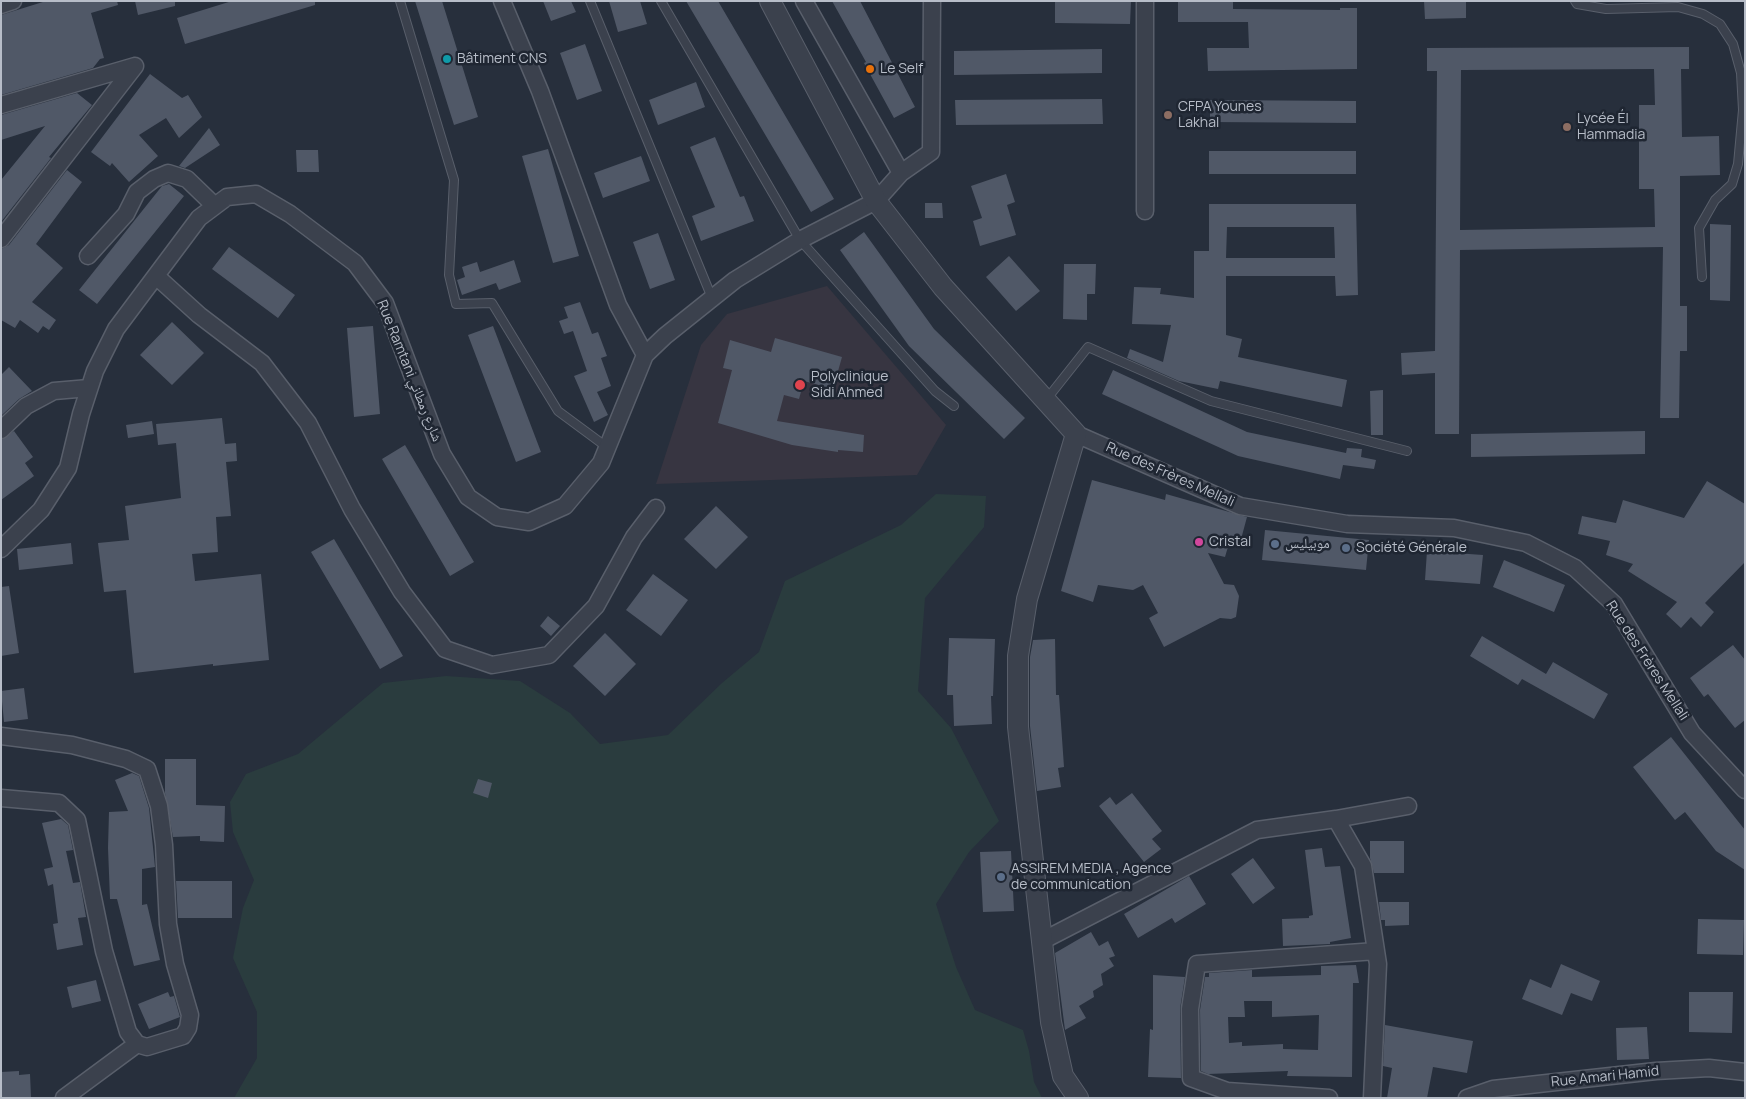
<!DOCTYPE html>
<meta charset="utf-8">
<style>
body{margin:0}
#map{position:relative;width:1746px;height:1099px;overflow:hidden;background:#272f3c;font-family:Manrope,sans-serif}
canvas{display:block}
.frame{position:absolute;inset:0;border:2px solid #b7bdc8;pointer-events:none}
</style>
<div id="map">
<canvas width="1746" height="1099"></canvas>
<div class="frame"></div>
</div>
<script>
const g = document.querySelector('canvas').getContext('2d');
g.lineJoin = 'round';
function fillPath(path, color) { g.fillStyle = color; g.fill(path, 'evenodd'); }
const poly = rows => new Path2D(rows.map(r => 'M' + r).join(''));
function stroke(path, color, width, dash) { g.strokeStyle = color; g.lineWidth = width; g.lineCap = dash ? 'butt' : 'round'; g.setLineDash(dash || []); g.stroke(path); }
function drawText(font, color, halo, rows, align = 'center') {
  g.font = font + ' Manrope,"Noto Naskh Arabic",sans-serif'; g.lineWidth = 5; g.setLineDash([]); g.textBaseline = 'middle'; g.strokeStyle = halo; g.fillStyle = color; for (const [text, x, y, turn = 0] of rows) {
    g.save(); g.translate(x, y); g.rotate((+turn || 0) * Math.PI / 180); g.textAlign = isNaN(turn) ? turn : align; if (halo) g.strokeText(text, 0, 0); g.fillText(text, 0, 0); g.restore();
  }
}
const medical = poly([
 [827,286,946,425,917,475,656,484,701,345,727,314]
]);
const green = poly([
 [936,494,986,496,984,527,925,598,918,691,951,728,999,821,969,852,936,904,956,967,975,1010,1023,1030,1029,1051,1034,1082,1042,1098,234,1098,257,1058,257,1012,233,958,243,908,254,880,233,832,230,802,246,774,298,754,383,683,446,676,520,681,570,713,600,744,668,735,722,683,759,652,785,581,901,525]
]);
const building = poly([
 [46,1,117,1,118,5,91,13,104,58,100,59,93,68,1,95,1,15],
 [135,1,175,1,175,6,138,15],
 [232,1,315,1,315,5,185,44,177,18],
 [415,1,442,1,478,117,454,125],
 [543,1,571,1,576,12,551,21],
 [609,1,640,1,647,24,618,32],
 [686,1,718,1,834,199,811,212],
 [832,1,860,1,915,107,894,118,864,63,866,62],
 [1055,1,1131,1,1130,24,1055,23],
 [1424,1,1466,1,1466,18,1425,19],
 [1178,2,1233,2,1233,9,1340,10,1340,8,1357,8,1357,69,1208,71,1207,48,1249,48,1248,22,1178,22],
 [585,44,602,91,577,100,560,53],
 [1689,47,1689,69,1681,69,1682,137,1719,136,1720,175,1680,176,1680,306,1687,306,1687,351,1680,351,1679,418,1660,418,1663,247,1460,250,1459,434,1435,434,1435,373,1402,375,1401,353,1435,351,1437,71,1427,71,1427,48],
 [1654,69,1655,105,1639,105,1639,189,1654,189,1655,227,1460,230,1461,70],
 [1102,49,1102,73,954,75,954,51],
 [150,74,182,98,188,95,202,117,179,138,166,118,139,135,158,156,129,182,112,163,110,166,91,152],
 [696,82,705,107,658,125,649,100],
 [77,93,92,105,49,157,51,158,1,222,1,180,45,126,1,140,1,115],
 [1102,99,1103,124,956,125,955,100],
 [1210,100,1356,101,1356,123,1210,122],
 [209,128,220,145,185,168,179,166],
 [715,137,740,197,744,196,754,221,701,241,692,216,715,207,690,147],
 [548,149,579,256,553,263,522,156],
 [296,150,318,150,319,172,297,172],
 [1209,151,1356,151,1356,174,1209,174],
 [641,156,650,181,603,198,594,173],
 [67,170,82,182,36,244,63,268,32,302,56,320,49,330,43,326,38,333,20,320,15,328,1,320,1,249,9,245],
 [1006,174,1015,202,1007,205,1016,235,980,246,973,221,982,218,971,186],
 [169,184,184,196,97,304,79,290,162,186],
 [925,203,942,203,943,218,925,218],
 [1209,204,1356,204,1358,295,1336,296,1335,276,1226,276,1226,335,1242,339,1238,357,1347,380,1342,407,1220,381,1218,389,1179,381,1127,358,1130,349,1163,362,1171,325,1132,324,1134,287,1161,288,1160,294,1194,298,1194,251,1209,251],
 [1227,227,1334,227,1335,258,1226,258],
 [1710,224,1731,225,1730,301,1710,300],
 [864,232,934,329,1025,418,1004,439,909,346,840,250],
 [658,233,675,280,650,289,633,242],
 [229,247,295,295,278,318,212,269],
 [1009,256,1040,291,1016,311,986,277],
 [514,260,521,282,499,290,496,283,462,295,457,280,465,277,462,267,477,262,480,272],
 [1064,264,1096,264,1095,294,1087,294,1087,320,1063,319],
 [580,302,592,334,598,332,607,356,601,358,611,386,597,392,608,415,594,422,574,376,587,371,573,331,564,334,559,321,568,318,564,307],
 [172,322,204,353,172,385,140,355],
 [373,326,380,414,354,417,347,328],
 [493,326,541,452,516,462,468,335],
 [775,338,842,357,833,389,804,381,799,399,784,395,777,421,864,435,863,452,838,450,838,452,792,445,718,423,732,370,723,368,730,340,771,352],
 [9,367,32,391,19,399,1,416,1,375],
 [1113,370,1247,432,1346,453,1347,448,1362,449,1361,457,1376,460,1374,469,1343,465,1340,479,1238,456,1102,394],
 [1383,390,1383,435,1371,435,1370,391],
 [222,418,225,444,236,443,237,461,226,462,231,516,216,517,218,552,192,554,195,581,261,574,269,660,213,666,213,664,134,673,126,590,104,592,98,543,129,540,125,506,181,498,176,443,158,445,156,424],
 [152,421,154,434,128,438,126,425],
 [14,431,33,457,25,463,34,476,1,500,1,440],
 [1645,431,1645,454,1471,457,1471,434],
 [405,445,474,562,450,576,382,459],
 [1092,480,1165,500,1166,494,1247,517,1240,543,1230,540,1225,557,1208,553,1224,584,1234,585,1239,596,1236,617,1231,619,1220,618,1164,647,1149,618,1158,613,1143,585,1133,590,1098,585,1093,602,1061,591],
 [1707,481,1745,504,1745,562,1705,603,1714,612,1701,627,1691,617,1681,628,1666,614,1677,602,1628,571,1633,564,1606,555,1610,541,1578,534,1582,516,1616,523,1623,500,1684,518],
 [716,506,748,537,716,569,684,539],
 [1265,530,1369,540,1366,570,1262,560],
 [334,539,403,656,380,669,311,552],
 [71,543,73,564,19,570,17,549],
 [1427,551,1483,555,1480,584,1425,580],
 [1504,560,1565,585,1554,612,1493,587],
 [653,574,688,600,661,636,626,610],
 [9,586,19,653,1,656,1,587],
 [548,616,560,626,551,636,540,626],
 [605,633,636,664,605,696,573,666],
 [1482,636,1546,674,1553,662,1608,694,1594,719,1522,679,1518,685,1470,656],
 [949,638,995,639,993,696,991,696,992,724,954,726,953,695,947,695],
 [1055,639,1056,695,1059,695,1064,767,1058,768,1061,787,1037,791,1030,726,1030,657,1033,640],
 [1733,645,1745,660,1745,720,1735,728,1708,694,1704,697,1690,678],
 [24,688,28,719,4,722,1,691],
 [1671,737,1745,830,1745,870,1716,851,1685,812,1675,820,1633,767],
 [165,759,196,759,196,805,225,806,224,842,200,841,200,836,173,837,165,793],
 [132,773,139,776,149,808,155,867,142,869,142,905,147,904,160,960,134,966,117,899,110,899,108,848,109,812,128,811,115,780],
 [478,779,492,783,488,798,473,793],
 [1132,793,1162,831,1152,839,1161,849,1144,862,1099,806,1110,797,1116,805],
 [61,819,68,825,73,850,66,851,73,883,80,882,86,917,78,918,83,945,57,950,53,924,58,923,53,884,48,886,44,869,53,867,42,823],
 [1370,841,1404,841,1404,873,1374,873,1370,858],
 [1322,848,1325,867,1340,866,1351,938,1330,942,1330,944,1283,946,1282,919,1309,918,1309,916,1313,915,1305,850],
 [1011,851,1014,911,983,912,980,852],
 [1253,858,1275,888,1253,904,1231,874],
 [1189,876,1206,904,1175,923,1172,918,1138,938,1124,914],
 [176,881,232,881,232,918,178,918],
 [1379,902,1409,902,1409,925,1385,926,1385,920,1381,920],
 [1698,919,1744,920,1743,955,1697,954],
 [1091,932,1099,946,1108,941,1115,956,1109,958,1114,966,1101,974,1103,985,1093,991,1094,997,1079,1006,1086,1018,1065,1030,1055,953],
 [1561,964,1600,981,1592,1001,1571,993,1562,1015,1522,999,1530,979,1551,988],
 [1356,965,1359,983,1353,983,1352,1077,1287,1076,1288,1071,1208,1074,1201,1071,1200,1010,1205,977,1209,977,1209,973,1252,970,1252,977,1321,975,1321,966],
 [1244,1001,1272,1001,1272,1017,1319,1015,1318,1050,1283,1049,1283,1044,1242,1046,1242,1042,1229,1043,1228,1017,1245,1017],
 [1153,975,1185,977,1180,1009,1181,1078,1148,1077,1150,1029,1153,1030],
 [96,980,101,1001,72,1008,67,987],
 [168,992,170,997,174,996,180,1017,149,1029,138,1004],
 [1689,992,1733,992,1732,1033,1689,1032],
 [1385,1025,1473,1041,1467,1073,1433,1067,1427,1098,1387,1098,1392,1068,1383,1066],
 [1647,1027,1649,1059,1617,1060,1616,1028],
 [19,1071,19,1075,30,1074,31,1097,1,1098,1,1072]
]);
const service = poly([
 [400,1,454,180,449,275,456,304,492,303,558,411,608,448],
 [590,1,712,298],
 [661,1,800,240,935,391,954,406],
 [1575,1,1577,4,1606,9,1678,7,1703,14,1720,24,1733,44,1741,73,1743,110,1738,164,1732,184,1715,200,1699,228,1702,277],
 [1046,400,1088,347,1211,401,1407,451]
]);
const minor = poly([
 [502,1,540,91,618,305,645,355],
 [804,1,901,173],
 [1145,1,1145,211],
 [1,5,13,1],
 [1,105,135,66],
 [1,239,135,66],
 [88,256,126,214,137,192,154,179,168,173,187,179,215,206],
 [156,276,199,315,262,363,308,423,352,509,402,592,445,649,492,665,549,655,596,606,634,537,656,508],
 [1,430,26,406,54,391,89,388],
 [1076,434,1240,506,1347,524,1454,528,1526,543,1575,568,1614,604,1692,733,1745,790],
 [1,549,41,510,68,468,81,414,95,371,116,329,199,218,227,197,256,194,290,214,355,263,385,303,442,454,468,497,497,517,529,522,565,506,601,463,645,355,665,336,735,280,800,240,876,201,901,173,931,152,932,1],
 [1,736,72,745,126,759,147,769,159,806,164,845,168,924,175,964,190,1015,188,1028,183,1036,147,1047,137,1044,128,1032,104,951,77,820,59,803,1,798],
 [1336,819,1408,806],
 [1042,941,1257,830,1336,819,1363,866,1378,964,1372,1098],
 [64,1098,137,1044],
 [1329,1098,1227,1091,1191,1078,1190,1009,1197,964,1376,951],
 [1467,1098,1493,1089,1656,1071,1709,1068,1745,1072]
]);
const tertiary = poly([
 [770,1,876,201,943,287,1076,434,1027,599,1018,656,1018,727,1051,1022,1063,1076,1078,1098]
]);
const markers = [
 [447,59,5,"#0f9aa8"],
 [870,69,5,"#e8710a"],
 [1168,115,5,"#8d6e63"],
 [1567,127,5,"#8d6e63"],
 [800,385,6,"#e0444e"],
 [1199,542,5,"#d1479c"],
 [1275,544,5,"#5c6f8a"],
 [1346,548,5,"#5c6f8a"],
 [1001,877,5,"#5c6f8a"]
];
const poiNames = [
 ["Bâtiment CNS",457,59],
 ["Le Self",880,69],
 ["CFPA Younes",1178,107],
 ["Lakhal",1178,123],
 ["Lycée Él",1577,119],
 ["Hammadia",1577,135],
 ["Polyclinique",811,377],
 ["Sidi Ahmed",811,393],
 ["Cristal",1209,542],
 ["موبيليس",1285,544],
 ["Société Générale",1356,548],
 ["ASSIREM MEDIA , Agence",1011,869],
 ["de communication",1011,885]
];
const streetNames = [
 ["Rue Ramtani شارع رمطاني",409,371,68],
 ["Rue des Frères Mellali",1170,475,24],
 ["Rue des Frères Mellali",1647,661,57],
 ["Rue Amari Hamid",1605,1077,-6]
];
fillPath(medical, '#373541');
fillPath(green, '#2a3c3e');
fillPath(building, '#505867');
stroke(service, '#595f6b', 10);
stroke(minor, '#595f6b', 19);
stroke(tertiary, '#595f6b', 22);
stroke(service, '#3b414d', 8);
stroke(minor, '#3b414d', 16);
stroke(tertiary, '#3b414d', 20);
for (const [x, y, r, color] of markers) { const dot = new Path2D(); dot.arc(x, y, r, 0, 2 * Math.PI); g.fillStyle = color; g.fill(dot); stroke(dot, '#1f2632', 2); }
drawText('14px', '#b7bdc8', '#1f2632', poiNames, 'left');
drawText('14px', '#b7bdc8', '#1f2632', streetNames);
</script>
